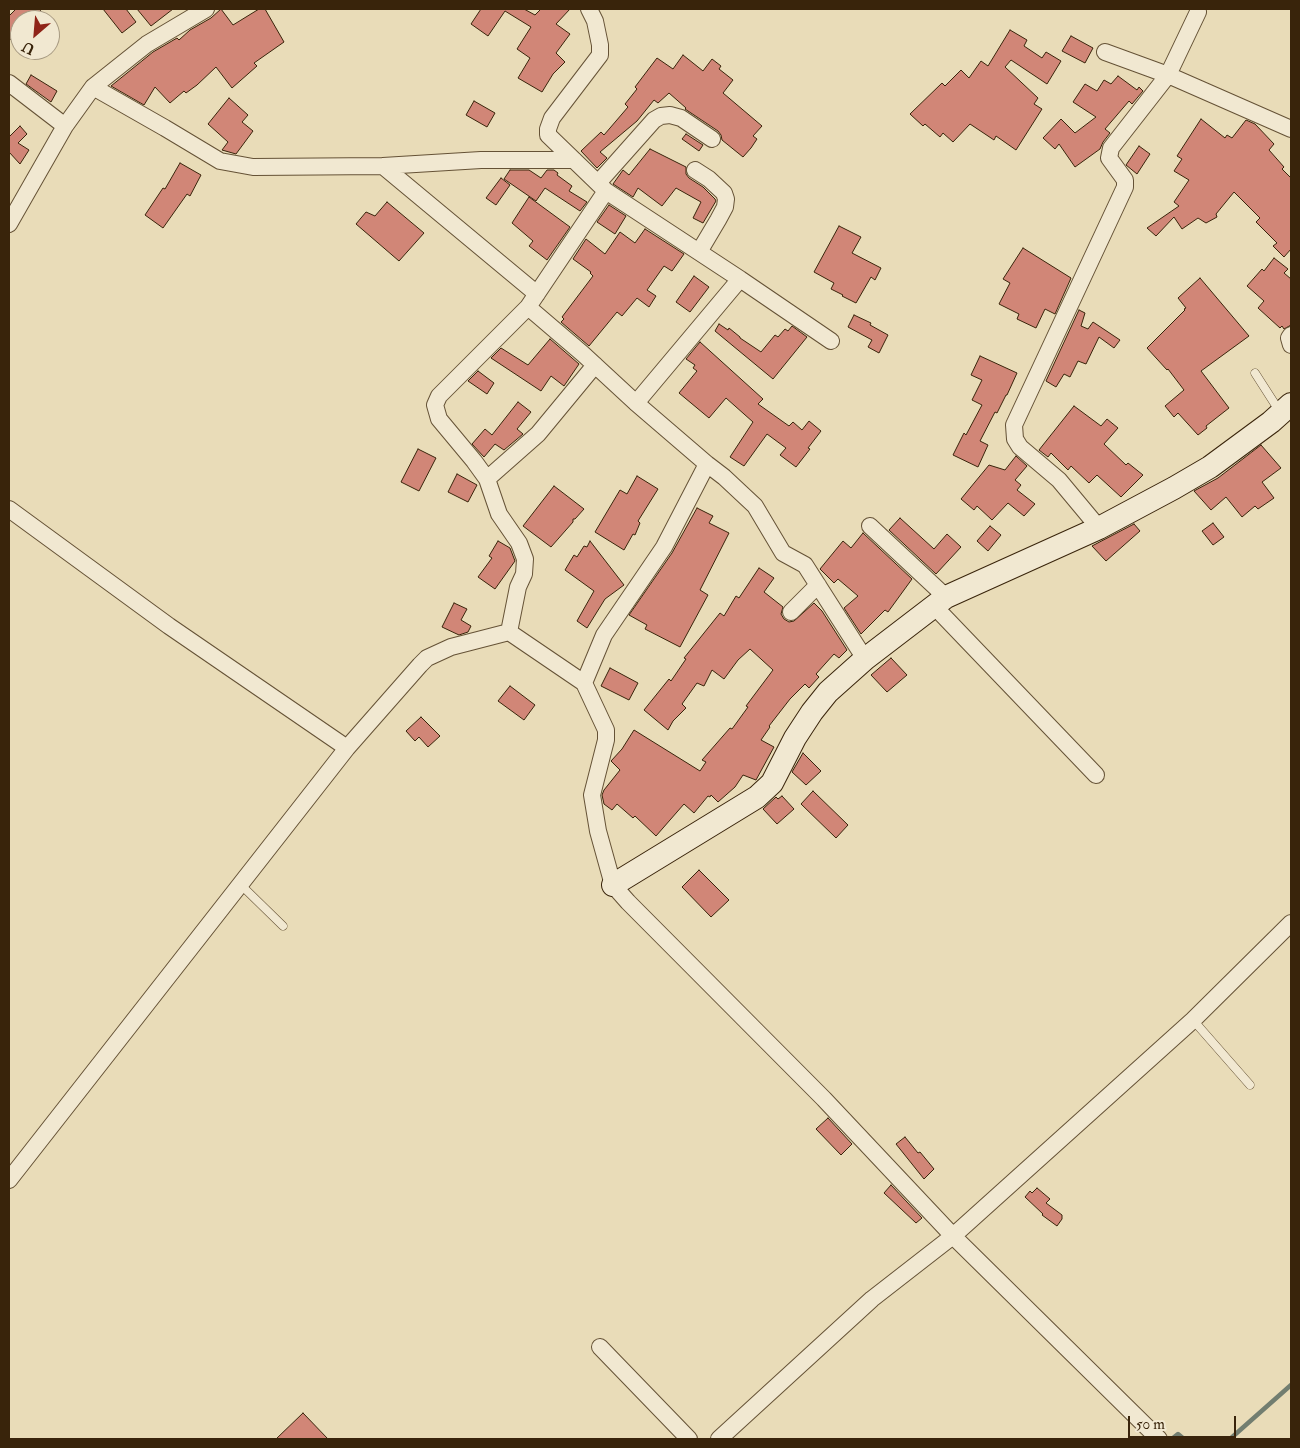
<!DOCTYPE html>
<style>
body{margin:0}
#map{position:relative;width:1300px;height:1448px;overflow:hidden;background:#e9dcb8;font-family:"IM FELL Double Pica",serif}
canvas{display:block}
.frame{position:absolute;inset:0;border:10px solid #39240b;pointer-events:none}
.north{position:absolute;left:10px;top:10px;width:50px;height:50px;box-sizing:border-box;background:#f1e8d1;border:1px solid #a79a82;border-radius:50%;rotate:207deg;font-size:14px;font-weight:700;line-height:20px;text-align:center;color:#39240b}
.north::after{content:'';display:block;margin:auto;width:18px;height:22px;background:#8f2418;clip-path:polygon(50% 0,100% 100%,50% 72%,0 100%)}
.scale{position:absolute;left:1128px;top:1416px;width:108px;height:22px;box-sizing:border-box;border:2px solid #39240b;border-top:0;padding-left:6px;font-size:15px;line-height:18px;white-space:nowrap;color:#39240b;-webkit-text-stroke:4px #f1e8d1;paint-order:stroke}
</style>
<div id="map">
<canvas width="1300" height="1448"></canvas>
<div class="frame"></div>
<div class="north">U</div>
<div class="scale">50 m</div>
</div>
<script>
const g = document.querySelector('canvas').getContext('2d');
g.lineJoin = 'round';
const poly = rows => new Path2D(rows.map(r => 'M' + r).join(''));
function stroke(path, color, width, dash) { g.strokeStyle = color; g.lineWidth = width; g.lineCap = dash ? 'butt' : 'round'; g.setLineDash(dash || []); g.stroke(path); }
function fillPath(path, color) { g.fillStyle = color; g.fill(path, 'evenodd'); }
const stream = poly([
 [1173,1438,1178,1434,1184,1439],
 [1230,1439,1291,1385]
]);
const building = poly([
 [16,9,42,9,31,20,20,20,20,28,9,41,9,16,16,9],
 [103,9,126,9,136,22,122,33,103,9],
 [137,9,173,9,151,26,137,9],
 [221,9,233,25,259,9,265,9,284,42,254,63,257,66,232,88,216,67,197,85,186,93,184,91,170,103,155,87,144,105,111,86,153,52,177,38,179,40,190,30,211,18,221,9],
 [481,9,524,9,535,15,541,9,570,9,556,24,570,34,556,53,565,62,553,74,542,92,518,78,530,58,517,49,531,27,505,11,488,36,471,24,481,9],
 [1010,30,1027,40,1024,46,1042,58,1046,52,1061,61,1047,84,1011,60,1005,67,1038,98,1034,104,1042,109,1016,150,996,136,994,140,970,124,953,142,943,133,940,137,925,124,923,126,910,114,942,83,945,86,961,70,969,78,981,61,988,66,1010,30],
 [1071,36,1093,48,1085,63,1062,51,1071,36],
 [683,55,703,71,712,59,721,66,719,69,733,80,723,93,762,126,753,136,757,139,751,148,743,157,722,140,721,135,718,131,685,109,686,108,669,93,658,103,654,100,637,121,600,152,607,158,597,168,581,151,601,132,604,135,628,107,625,104,637,89,635,87,657,58,673,69,683,55],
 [31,75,57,91,51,102,26,84,31,75],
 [1118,76,1137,90,1139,87,1143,91,1132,104,1129,101,1105,129,1110,133,1103,142,1100,149,1075,167,1059,144,1055,149,1043,138,1061,119,1075,133,1096,117,1073,102,1085,84,1097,91,1104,80,1111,84,1118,76],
 [229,98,248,115,242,122,253,131,236,154,222,150,228,142,208,124,229,98],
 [474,101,495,113,487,127,466,115,474,101],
 [1201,119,1225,138,1227,135,1232,138,1246,120,1255,124,1274,144,1269,150,1284,167,1282,169,1291,178,1291,249,1284,257,1273,246,1277,243,1256,222,1260,218,1234,192,1216,214,1217,217,1206,223,1198,218,1182,229,1174,217,1156,236,1147,228,1179,206,1174,202,1189,180,1174,171,1182,159,1177,156,1201,119],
 [20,126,27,134,18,143,29,150,20,164,9,152,9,137,20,126],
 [686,134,703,145,699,151,682,139,686,134],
 [1139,146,1150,154,1137,174,1126,165,1139,146],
 [650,149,686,167,686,174,689,178,703,187,715,199,716,201,703,223,693,218,701,202,676,188,662,206,638,188,633,197,613,184,623,170,629,175,650,149],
 [180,163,201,175,190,196,187,194,163,228,145,215,163,188,165,189,180,163],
 [510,170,529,170,541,178,547,170,554,170,558,173,557,175,572,186,569,191,587,202,580,211,545,188,536,201,504,179,510,170],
 [501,178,510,185,496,205,486,198,501,178],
 [529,197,570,227,547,260,529,246,533,241,512,223,529,197],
 [387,202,424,233,399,261,356,224,366,212,375,216,387,202],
 [609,205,626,216,615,234,597,222,609,205],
 [839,226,861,237,852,253,881,268,875,280,871,277,856,303,842,296,843,295,831,289,834,283,814,272,839,226],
 [645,229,684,254,672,271,664,266,647,290,656,296,649,307,637,298,622,316,617,312,589,346,561,322,564,319,562,317,593,276,590,273,591,272,573,259,586,239,605,254,620,232,635,243,645,229],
 [1023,248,1071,278,1055,314,1045,309,1036,328,1017,319,1019,314,999,304,1010,283,1003,279,1023,248],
 [1274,258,1288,269,1284,273,1291,279,1291,325,1284,329,1282,326,1280,328,1258,308,1264,301,1247,286,1262,269,1264,271,1274,258],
 [694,276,709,287,690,312,676,302,694,276],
 [1200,278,1249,336,1201,371,1229,408,1206,426,1207,428,1198,435,1178,413,1174,417,1165,406,1184,390,1168,369,1167,370,1147,348,1185,310,1184,309,1186,308,1178,298,1200,278],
 [1079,310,1085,313,1081,326,1088,329,1093,322,1120,340,1114,348,1099,337,1086,364,1078,361,1070,377,1064,374,1056,387,1046,381,1079,310],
 [854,315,871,323,870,325,888,335,879,353,868,347,872,340,848,327,854,315],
 [719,324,728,330,729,328,740,337,740,338,761,352,775,335,778,337,785,329,788,331,792,326,807,337,773,379,715,331,719,324],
 [550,339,579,364,564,386,551,376,541,391,491,358,501,348,528,365,550,339],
 [700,342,763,399,758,404,789,426,793,422,802,430,809,421,821,431,808,448,810,449,796,467,780,455,786,448,767,434,744,466,730,457,753,422,726,398,709,418,679,393,697,371,693,368,695,365,686,359,700,342],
 [980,356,1017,373,1007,395,1006,395,997,413,995,412,980,441,988,445,978,467,953,455,964,433,966,435,982,405,972,400,982,380,971,375,980,356],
 [478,371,494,383,487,394,468,381,478,371],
 [518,402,531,412,517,429,523,434,504,450,495,444,484,457,472,444,485,429,492,435,518,402],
 [1074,406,1101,426,1107,419,1118,428,1104,444,1126,465,1128,463,1143,475,1121,497,1097,475,1089,483,1071,466,1068,470,1051,453,1048,457,1039,450,1074,406],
 [1261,445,1281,468,1262,482,1274,498,1258,509,1255,506,1242,517,1226,497,1211,510,1194,491,1218,478,1261,445],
 [418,449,436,458,419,491,401,482,418,449],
 [1016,456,1027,466,1015,480,1021,485,1017,490,1035,504,1024,516,1008,503,992,520,977,506,974,510,961,499,989,465,1005,470,1016,456],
 [457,474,477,485,468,502,448,492,457,474],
 [637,476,658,489,638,521,640,523,635,535,633,534,624,550,595,532,620,490,627,494,637,476],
 [554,486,584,509,575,519,573,519,573,522,551,547,523,526,554,486],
 [697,508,713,516,709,523,729,533,700,590,708,595,680,647,645,629,647,625,629,615,672,553,697,508],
 [900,518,934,549,947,534,961,547,936,574,889,530,900,518],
 [1213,523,1224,537,1213,545,1202,531,1213,523],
 [1134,524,1140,531,1106,561,1092,546,1134,524],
 [990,526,1001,535,988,551,977,541,990,526],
 [863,533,912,579,888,612,885,610,861,634,844,608,858,596,838,579,834,583,820,569,843,541,851,548,863,533],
 [498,541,510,548,515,561,495,589,478,577,492,558,489,556,498,541],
 [590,541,624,585,605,599,587,628,577,621,594,591,565,570,574,555,577,557,584,546,587,547,590,541],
 [759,568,774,578,764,592,783,607,781,614,784,619,789,622,794,621,814,603,822,611,847,650,839,658,834,654,816,674,819,677,809,688,805,684,790,699,769,726,770,727,761,740,774,747,756,780,743,775,735,787,718,802,711,795,710,797,708,796,694,813,684,804,656,836,635,816,633,818,617,804,612,810,604,804,602,795,604,790,620,770,611,761,622,749,634,730,700,771,706,762,702,760,730,728,732,729,748,707,746,706,773,670,750,649,738,660,724,679,712,670,704,686,697,683,682,704,686,708,673,721,668,730,644,710,669,679,671,681,686,659,684,658,720,613,724,616,736,596,739,598,759,568],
 [454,603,467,609,461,620,471,626,468,632,459,635,442,627,454,603],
 [891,658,907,675,887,692,871,675,891,658],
 [610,668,638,683,629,700,601,686,610,668],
 [510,686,535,705,524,720,498,701,510,686],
 [421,717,440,736,428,747,419,737,415,741,406,731,421,717],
 [803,753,821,771,806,785,792,772,803,753],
 [813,791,848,825,836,838,801,804,813,791],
 [782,796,794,809,777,824,763,809,776,797,778,799,782,796],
 [699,870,729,900,711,917,682,887,699,870],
 [828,1118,852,1144,841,1155,816,1129,828,1118],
 [905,1137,918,1153,920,1152,934,1169,924,1179,896,1144,905,1137],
 [891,1185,922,1218,916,1223,884,1193,891,1185],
 [1037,1188,1050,1199,1046,1203,1062,1215,1062,1219,1057,1226,1042,1215,1043,1214,1025,1197,1030,1191,1032,1193,1037,1188],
 [303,1413,328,1439,276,1439,303,1413]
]);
const lane = poly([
 [1255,373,1280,412],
 [240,884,283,926],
 [1193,1020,1250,1085]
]);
const street = poly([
 [589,9,595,21,600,45,600,55,552,118,548,129,548,135,606,191,740,279,636,403],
 [1105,52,1168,75,1291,129],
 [9,83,65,126,9,224],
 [93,87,165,128,220,161,253,167,383,166,537,294],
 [65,126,93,87,147,44,206,9],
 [383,166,481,160,574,160],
 [695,170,709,179,724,193,726,199,725,207,718,220,699,252],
 [598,183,654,120,661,116,670,115,681,118,712,139],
 [740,279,831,341],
 [528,307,583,354,636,403,707,464,724,477,755,506,783,553,805,565,865,659],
 [1291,335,1289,338,1291,345],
 [487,479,538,434,595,365],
 [9,509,169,626,347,748,420,665,427,658,451,647,509,632,584,683,606,730,606,740,592,795,598,831,613,885,628,902,824,1099,953,1236,1159,1439],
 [870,526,946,597],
 [1099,528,1059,480,1020,447,1015,439,1014,425,1125,187,1125,180,1109,158,1111,148,1168,75,1198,12],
 [934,606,1096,775],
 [791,612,818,585],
 [509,632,518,587,524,574,525,559,519,543,499,514,487,479,474,461,439,419,435,405,439,396,528,307,606,191],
 [584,683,604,635,664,547,707,464],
 [9,1180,347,748],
 [600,1347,689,1439],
 [719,1439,872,1299,953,1236,1193,1020,1291,923]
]);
const secondary = poly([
 [613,885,757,797,772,783,795,738,812,712,828,692,865,659,946,597,1099,528,1174,488,1210,467,1271,422,1291,404]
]);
stroke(stream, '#727e70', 4.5);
fillPath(building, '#d18677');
stroke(building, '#39240b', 1);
stroke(lane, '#655236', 9);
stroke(street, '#655236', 18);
stroke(secondary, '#39240b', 24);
stroke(lane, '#f1e8d1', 8);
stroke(street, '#f1e8d1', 16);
stroke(secondary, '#f1e8d1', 22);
</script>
